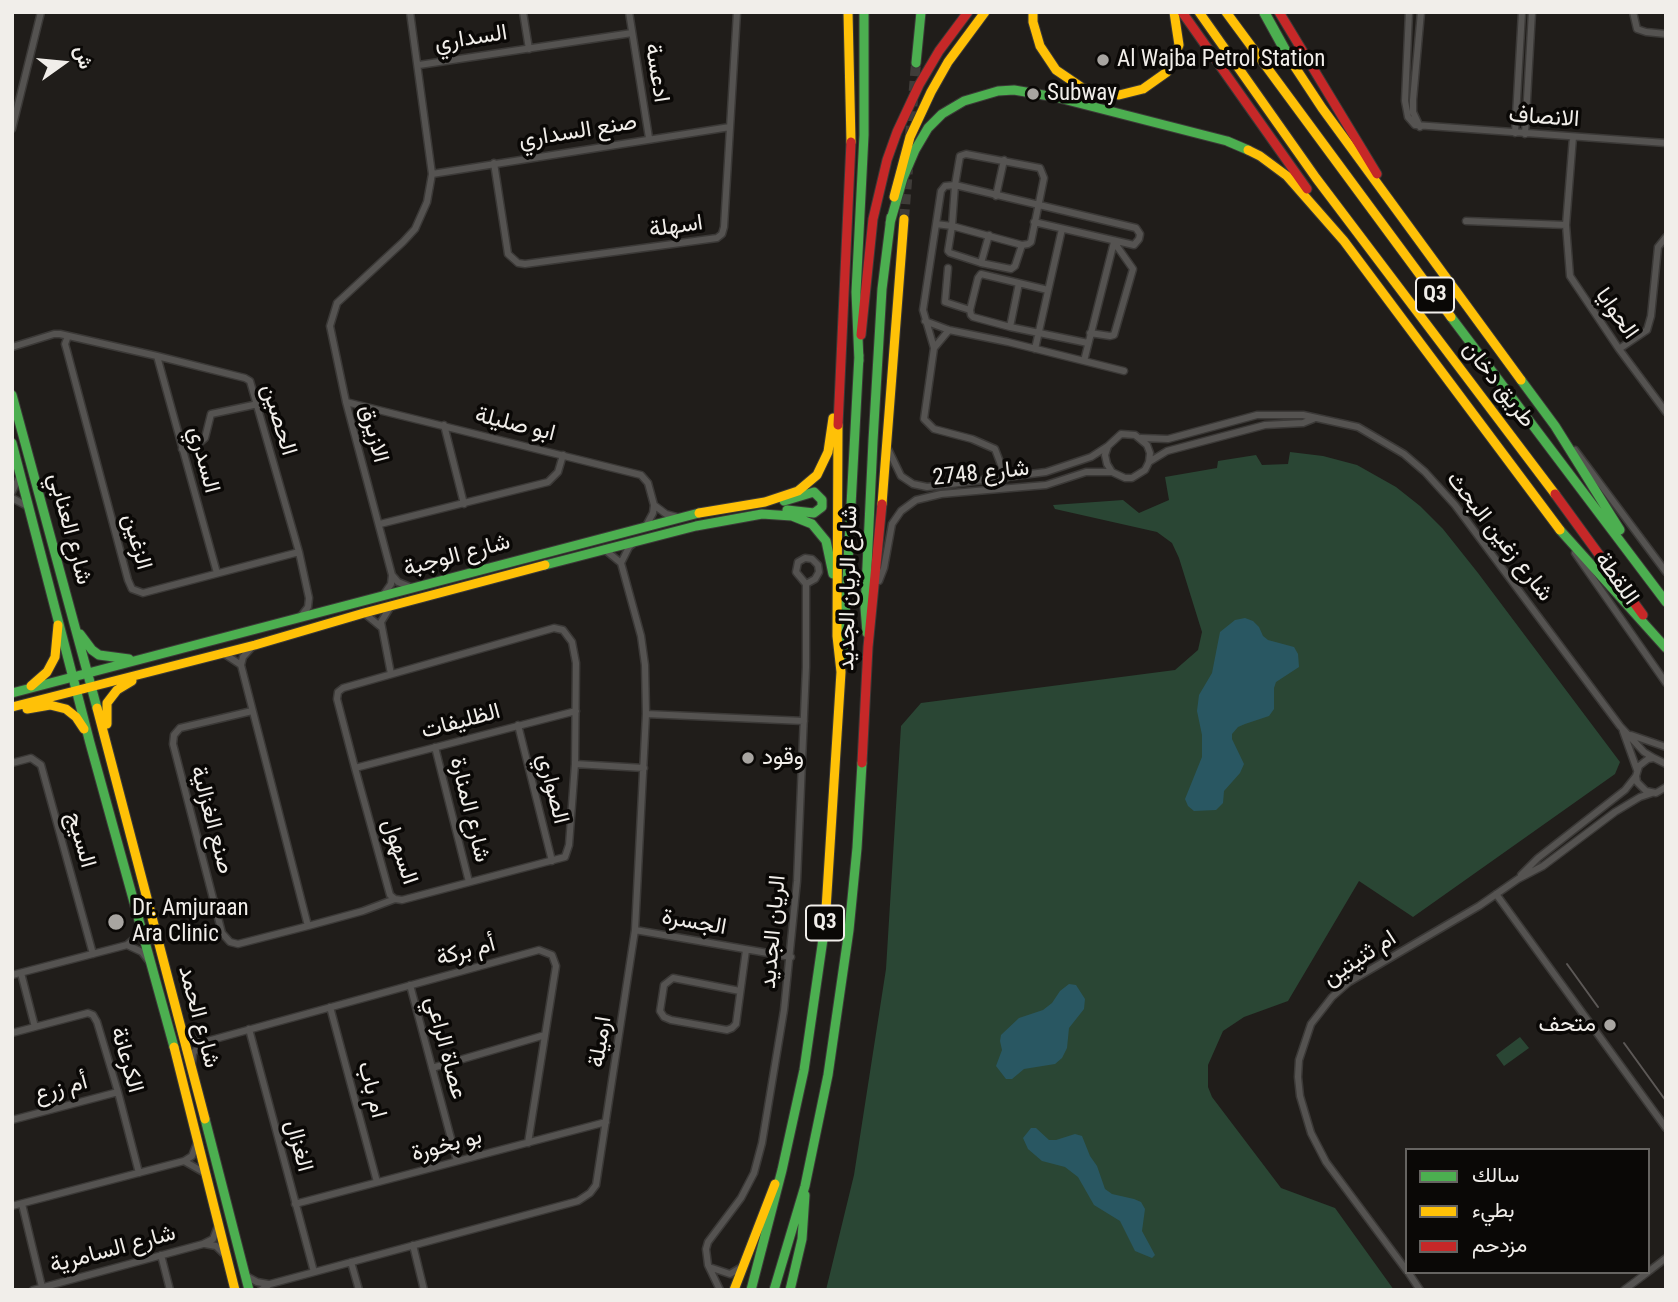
<!DOCTYPE html>
<meta charset="utf-8">
<style>
body{margin:0}
#map{position:relative;width:1678px;height:1302px;overflow:hidden;background:#201d1a;font-family:"Roboto Condensed",Vazirmatn,sans-serif}
canvas{display:block}
.frame{position:absolute;inset:0;border:14px solid #f1eeea;pointer-events:none}
.legend{position:absolute;left:1405px;top:1148px;width:245px;height:126px;box-sizing:border-box;background:#0a0806;border:2px solid #666461;margin:0;padding:9px 12px;list-style:none;font-size:21px;color:#f1eeea}
.legend li{display:flex;align-items:center;gap:14px;height:35px}
.legend b{width:35px;border:2px solid #666461}
.north{position:absolute;left:28px;top:28px;width:70px;height:70px;-webkit-text-stroke:5px #0a0806;paint-order:stroke;rotate:75deg;font-size:19px;font-weight:700;line-height:28px;text-align:center;color:#f1eeea}
.north::after{content:'';display:block;margin:auto;width:24px;height:32px;background:#f1eeea;clip-path:polygon(50% 0,100% 100%,50% 72%,0 100%)}
</style>
<div id="map">
<canvas width="1678" height="1302"></canvas>
<div class="frame"></div>
<ul class="legend">
<li><b style="height:9px;background:#4caf50"></b>سالك</li>
<li><b style="height:9px;background:#ffc107"></b>بطيء</li>
<li><b style="height:9px;background:#c62828"></b>مزدحم</li>
</ul>
<div class="north">ش</div>
</div>
<script>
const g = document.querySelector('canvas').getContext('2d');
g.lineJoin = 'round';
function fillPath(path, color) { g.fillStyle = color; g.fill(path, 'evenodd'); }
const poly = rows => new Path2D(rows.map(r => 'M' + r).join(''));
function stroke(path, color, width, dash) { g.strokeStyle = color; g.lineWidth = width; g.lineCap = dash ? 'butt' : 'round'; g.setLineDash(dash || []); g.stroke(path); }
function drawText(font, color, halo, rows, align = 'center') {
  g.font = font + ' "Roboto Condensed",Vazirmatn,sans-serif'; g.lineWidth = 7; g.setLineDash([]); g.textBaseline = 'middle'; g.strokeStyle = halo; g.fillStyle = color; for (const [text, x, y, turn = 0] of rows) {
    g.save(); g.translate(x, y); g.rotate((+turn || 0) * Math.PI / 180); g.textAlign = isNaN(turn) ? turn : align; if (halo) g.strokeText(text, 0, 0); g.fillText(text, 0, 0); g.restore();
  }
}
const green = poly([
 [1290,452,1323,456,1357,465,1396,487,1420,506,1443,529,1478,573,1620,762,1615,774,1413,917,1359,881,1288,1001,1244,1017,1223,1031,1208,1065,1208,1087,1212,1097,1281,1188,1335,1208,1394,1290,826,1290,854,1175,886,969,901,726,921,703,1175,670,1198,650,1202,632,1179,558,1172,543,1157,532,1055,509,1053,505,1123,500,1139,513,1169,500,1165,477,1217,468,1218,461,1256,455,1262,465,1288,464],
 [1520,1037,1529,1048,1504,1066,1496,1055]
]);
const water = poly([
 [1245,618,1253,621,1259,627,1263,636,1268,640,1294,647,1298,654,1299,667,1276,682,1274,688,1274,709,1269,716,1245,724,1238,727,1232,734,1232,739,1244,764,1240,773,1224,791,1223,803,1216,810,1194,811,1188,806,1185,799,1202,757,1202,735,1197,711,1199,695,1212,673,1220,632,1235,620],
 [1069,984,1076,985,1085,999,1084,1009,1069,1028,1067,1048,1062,1058,1055,1064,1024,1069,1012,1079,1006,1079,996,1066,1002,1050,1000,1041,1001,1035,1019,1018,1043,1010,1052,1003,1060,991],
 [1031,1128,1036,1128,1049,1140,1056,1140,1075,1134,1082,1136,1090,1156,1097,1166,1105,1189,1112,1194,1134,1199,1141,1202,1145,1209,1142,1231,1155,1255,1152,1258,1135,1251,1120,1221,1094,1205,1078,1177,1065,1167,1042,1161,1028,1149,1023,1138]
]);
const highwayTunnel = poly([
 [910,136,916,63],
 [904,219,908,169]
]);
const street = poly([
 [523,12,529,49],
 [629,12,649,138],
 [1409,12,1405,101,1408,117,1415,125,1666,143],
 [1633,12,1637,29,1646,32,1666,34],
 [419,65,632,33],
 [1420,127,1413,112,1413,100,1421,12],
 [12,129,41,12],
 [1515,133,1522,12],
 [1525,134,1532,12],
 [1573,137,1566,225,1570,276,1619,349,1666,412],
 [494,163,508,254,518,263,525,264,717,238,722,234,724,227,737,12],
 [432,174,730,127],
 [996,196,1004,160],
 [1466,221,1566,225],
 [936,224,952,226,1022,245,1028,244,1031,242,1044,178,1040,168,966,154,960,156,955,185,952,226,948,251,950,253,981,263],
 [989,235,981,263,1011,269,1015,266,1022,245],
 [948,268,945,302,970,310],
 [1048,290,981,274,978,278,970,310,971,315,973,317,1010,327,1088,343],
 [925,321,949,330,1008,342,1124,371],
 [1010,327,1019,283],
 [949,330,934,348,924,419,934,429,972,439,995,449,1006,478],
 [1090,333,1110,336,1114,335,1133,269,1114,242],
 [68,336,65,344,67,351,128,580,132,589,143,593,299,552],
 [12,347,54,334,60,334,157,356,245,378,250,381,299,552,309,598,308,607,301,616],
 [934,348,923,310,941,191,945,186,955,185,1136,228,1140,234,1139,239,1134,245,1034,222],
 [1035,349,1062,229],
 [1619,349,1647,330,1651,316,1658,247,1666,237],
 [157,356,217,573],
 [1084,361,1114,242],
 [346,402,641,475,648,483,654,505,653,513,646,526],
 [444,425,464,504],
 [1141,438,1168,439,1257,415,1303,415,1358,427,1404,454,1425,472,1455,505,1620,726,1644,752,1654,758],
 [182,449,198,444,205,438,211,414,258,404],
 [888,449,901,476,913,484,927,487,1046,472,1091,457,1108,446],
 [1575,450,1666,572],
 [1149,462,1150,453,1147,445,1135,435,1121,434,1108,446,1105,455,1107,464,1112,472,1125,478,1132,478,1145,470,1149,462,1167,451,1265,425,1303,423,1313,419],
 [12,492,20,476],
 [12,498,29,507],
 [654,505,666,514,677,517],
 [380,524,548,482,558,472,563,455],
 [1575,553,1666,683],
 [621,563,629,547,635,542],
 [392,575,398,582,410,587],
 [879,581,884,568,892,524,901,511,916,500,941,494,1046,485,1086,472,1112,472],
 [384,594,391,584,392,575,346,402,330,326,337,303,403,242,415,229,427,202,432,174,410,12],
 [391,606,381,622,391,674],
 [364,613,381,627],
 [223,653,241,665],
 [252,711,180,728,174,735,173,744,222,933,230,942,238,944,308,926,241,665,243,657,253,646],
 [646,714,804,721],
 [518,725,552,861],
 [1623,731,1637,770],
 [1631,735,1666,747],
 [435,747,469,882],
 [12,763,31,758,41,765,93,954],
 [575,764,644,768],
 [1666,764,1654,758,1648,759,1639,766,1636,776,1637,782,1646,791,1656,793,1666,787],
 [355,768,576,711],
 [1521,875,1538,858,1625,790,1636,776],
 [1496,894,1666,1128],
 [308,926,363,911,395,899,402,900,565,857,569,845,575,764,576,663,572,642,563,630,554,628,343,688,338,692,337,699,355,768,390,895,395,899],
 [635,930,791,957],
 [127,945,142,952,148,960],
 [21,973,35,1027],
 [12,975,127,945,134,939,139,926],
 [410,985,457,1161],
 [740,991,673,978,664,985,660,1011,664,1017,671,1020,727,1030,732,1028,736,1024,746,950],
 [330,1007,377,1182],
 [182,1029,190,1038,204,1042,539,950,552,955,556,966,528,1143],
 [249,1029,314,1272],
 [12,1033,88,1013,93,1015,97,1022,118,1092,139,1173],
 [192,1063,193,1053,204,1042],
 [432,1068,545,1035],
 [12,1120,118,1092],
 [184,1161,205,1173],
 [22,1204,42,1287],
 [295,1204,606,1122],
 [12,1206,184,1161,192,1156,197,1143],
 [205,1244,216,1246,225,1255],
 [413,1245,424,1290],
 [161,1255,170,1290],
 [351,1262,359,1290],
 [712,1268,730,1274,742,1267],
 [1407,1271,1326,1162,1311,1133,1300,1096,1298,1077,1299,1060,1311,1024,1332,997,1349,982,1479,906,1518,879,1543,866,1615,812,1640,797,1652,793],
 [1408,1272,1420,1290],
 [1648,1272,1666,1258],
 [246,1276,257,1282,268,1284],
 [33,1290,203,1244,213,1239,218,1226],
 [261,1290,270,1284,578,1201,590,1193,596,1185,635,930,646,714,645,665,641,636,621,563,604,549],
 [720,1290,708,1265,706,1249,708,1242,741,1198,754,1173,762,1143,784,1010,797,881,806,667,806,584,796,572,798,562,805,558,812,559,818,565,819,572,815,579,806,584],
 [1624,1290,1648,1272]
]);
const fast = poly([
 [916,63,921,12],
 [890,223,903,178,915,150,928,128,942,114,964,101,998,91,1014,90,1055,97,1227,141,1248,150],
 [1451,317,1666,602],
 [859,361,856,292,864,135,864,12],
 [1521,380,1555,426,1620,530],
 [12,395,97,708],
 [12,443,90,743,174,1047],
 [784,501,814,492,822,500,822,507,814,513,787,510],
 [1560,530,1666,648],
 [545,565,696,526,762,514,792,516,812,524,826,541,833,574],
 [867,633,865,608,873,441,882,289,891,217],
 [80,634,92,650,99,655,129,659],
 [843,656,859,355],
 [12,693,699,513],
 [205,1119,249,1290],
 [751,1290,782,1170,804,1070,825,925],
 [774,1290,805,1186,828,1075,849,930,857,848,862,763],
 [790,1290,802,1239,805,1195]
]);
const slow = poly([
 [848,12,851,142],
 [1033,12,1033,22,1040,46,1056,70,1084,89,1119,95,1143,89,1167,72,1179,45,1174,12],
 [1199,12,1316,178,1555,494],
 [1226,12,1451,317],
 [1291,61,1322,108,1521,380],
 [1248,150,1260,156,1287,176,1344,241,1560,530],
 [894,197,910,137,931,92,948,62,985,12],
 [882,504,904,219],
 [699,513,765,502,798,491,817,475,828,452,833,418],
 [31,686,47,672,55,657,58,625],
 [12,707,255,645,364,613,545,565],
 [97,708,205,1119],
 [27,709,50,705,66,709,76,717,84,729],
 [107,724,107,703,117,690,132,681],
 [825,925,841,672,837,636,838,425],
 [174,1047,235,1290],
 [734,1290,775,1184]
]);
const jam = poly([
 [1182,12,1307,189],
 [1279,12,1377,174],
 [861,335,873,219,887,160,897,132,919,85,939,51,968,12],
 [838,425,851,142],
 [1555,494,1643,615],
 [862,763,868,647,882,504]
]);
const tram = poly([
 [1567,964,1598,1007],
 [1624,1043,1666,1101]
]);
const fastBridge = poly([
 [1264,12,1291,61]
]);
const markers = [
 [1103,60,7,"#a8a5a1"],
 [1033,94,7,"#a8a5a1"],
 [748,758,7,"#a8a5a1"],
 [116,922,9,"#a8a5a1"],
 [1610,1025,7,"#a8a5a1"]
];
const shields = [
 [1435,295,38],
 [825,923,38]
];
const shieldNames = [
 ["Q3",1435,295],
 ["Q3",825,923]
];
const streetNames = [
 ["السداري",471,39,-9],
 ["ادعسة",656,73,81],
 ["الانصاف",1544,118,4],
 ["صنع السداري",578,132,-9],
 ["اسهلة",676,227,-8],
 ["الحوايا",1616,314,55],
 ["طريق دخان",1498,385,52],
 ["الحصين",278,420,73],
 ["ابو صليلة",515,425,14],
 ["الازيرق",373,434,75],
 ["السدري",203,460,75],
 ["شارع 2748",981,474,-6],
 ["شارع العنابي",69,529,75],
 ["شارع زغين البحث",1499,537,52],
 ["الزغين",136,542,74],
 ["شارع الوجبة",457,556,-15],
 ["اللقطة",1616,579,55],
 ["شارع الريان الجديد",849,588,-89],
 ["الظليفات",461,722,-15],
 ["الصواري",552,789,76],
 ["شارع المنارة",469,810,76],
 ["صنع الغزالية",211,820,75],
 ["السيج",80,840,74],
 ["السهول",399,852,71],
 ["الجسرة",694,923,10],
 ["الريان الجديد",774,932,-85],
 ["أم بركة",466,952,-15],
 ["ام ثنيتين",1360,959,-33],
 ["شارع الحمد",198,1017,75],
 ["ارميلة",601,1042,-81],
 ["عصاة الراعي",445,1048,75],
 ["الكرعانة",126,1060,74],
 ["أم زرع",61,1089,-15],
 ["ام باب",371,1090,75],
 ["الغزال",298,1146,75],
 ["بو بخورة",447,1146,-15],
 ["شارع السامرية",113,1250,-15]
];
const poiNames = [
 ["Al Wajba Petrol Station",1117,60],
 ["Subway",1047,94],
 ["وقود",762,758],
 ["Dr. Amjuraan",132,909],
 ["Ara Clinic",132,935],
 ["متحف",1596,1025,"right"]
];
fillPath(green, '#2a4634');
fillPath(water, '#295762');
stroke(highwayTunnel, '#3f3c39', 10, [10, 5]);
stroke(street, '#3b3937', 9);
stroke(fast, '#3b3937', 11);
stroke(slow, '#3b3937', 11);
stroke(jam, '#3b3937', 11);
stroke(street, '#555351', 6);
stroke(fast, '#4caf50', 9);
stroke(slow, '#ffc107', 9);
stroke(jam, '#c62828', 9);
stroke(tram, '#5c5856', 2);
stroke(fastBridge, '#3b3937', 12, []);
stroke(fastBridge, '#4caf50', 10);
for (const [x, y, r, color] of markers) { const dot = new Path2D(); dot.arc(x, y, r, 0, 2 * Math.PI); g.fillStyle = color; g.fill(dot); stroke(dot, '#0a0806', 2.5); }
for (const [x, y, w] of shields) { const box = new Path2D(); box.roundRect(x - w / 2, y - 17.5, w, 35, 5); g.fillStyle = '#0a0806'; g.fill(box); stroke(box, '#f1eeea', 2); }
drawText('bold 21px', '#f1eeea', null, shieldNames);
drawText('23px', '#f1eeea', '#0a0806', streetNames);
drawText('23px', '#f1eeea', '#0a0806', poiNames, 'left');
</script>
